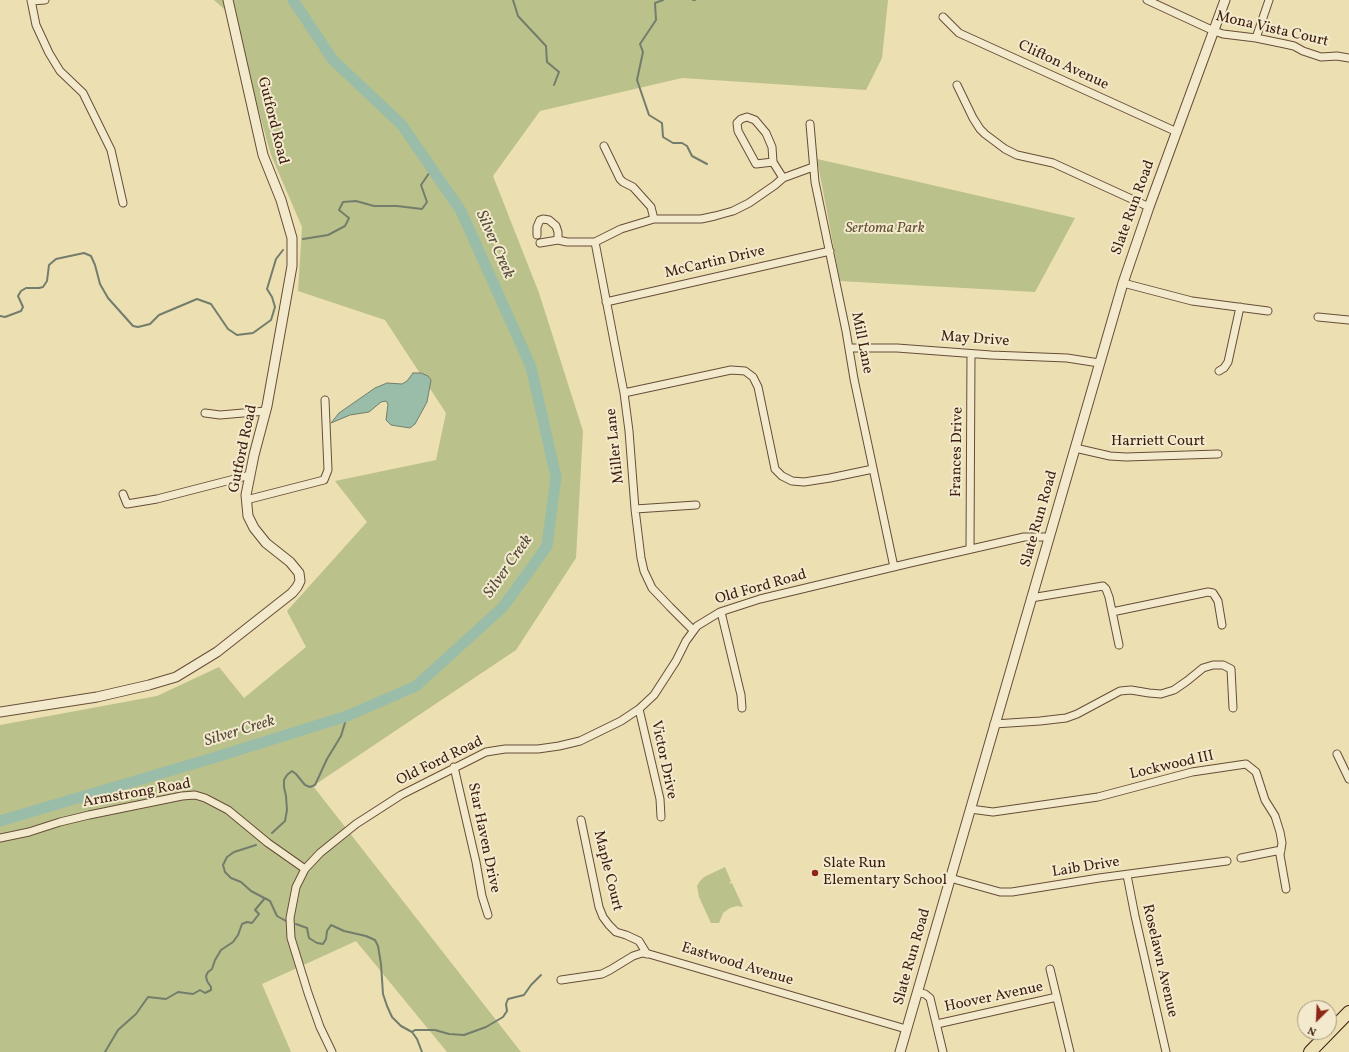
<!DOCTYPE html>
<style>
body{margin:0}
#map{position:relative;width:1349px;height:1052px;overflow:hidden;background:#ecdfb2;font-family:Vollkorn,serif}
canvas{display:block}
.north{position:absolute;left:1297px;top:1000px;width:40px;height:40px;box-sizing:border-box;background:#f3eacd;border:1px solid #a99881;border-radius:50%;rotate:204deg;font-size:11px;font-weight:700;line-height:16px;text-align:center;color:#3b1c10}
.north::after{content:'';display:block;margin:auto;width:14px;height:18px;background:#8f2418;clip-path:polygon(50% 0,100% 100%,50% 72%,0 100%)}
</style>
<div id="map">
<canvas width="1349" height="1052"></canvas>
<div class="north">N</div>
</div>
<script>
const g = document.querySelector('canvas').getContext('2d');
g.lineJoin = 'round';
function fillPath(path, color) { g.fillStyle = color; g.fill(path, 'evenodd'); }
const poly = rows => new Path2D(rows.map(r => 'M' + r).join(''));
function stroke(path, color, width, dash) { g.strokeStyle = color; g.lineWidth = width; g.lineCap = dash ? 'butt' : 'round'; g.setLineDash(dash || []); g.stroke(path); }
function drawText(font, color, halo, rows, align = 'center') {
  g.font = font + ' Vollkorn,serif'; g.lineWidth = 4; g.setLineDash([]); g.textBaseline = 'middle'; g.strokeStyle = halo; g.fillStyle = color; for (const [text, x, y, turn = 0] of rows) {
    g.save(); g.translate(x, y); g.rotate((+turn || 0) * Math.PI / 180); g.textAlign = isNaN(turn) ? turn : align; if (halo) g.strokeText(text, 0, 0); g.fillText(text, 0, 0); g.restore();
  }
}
const green = poly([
 [214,0,888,0,882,58,866,90,682,78,540,111,493,176,539,293,583,431,576,558,516,650,313,786,521,1052,447,1052,356,941,262,984,291,1052,0,1052,0,725,157,696,219,667,244,698,306,647,287,611,367,522,335,481,436,460,446,413,385,320,298,291,302,227,271,155,232,16],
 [817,159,897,177,1075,218,1035,292,840,281],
 [725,867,731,881,729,884,732,883,743,907,737,906,730,908,723,913,719,923,711,923,699,897,697,886,700,881,704,877]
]);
const water = poly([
 [413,373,421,373,428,376,431,380,427,402,415,424,410,428,391,425,386,420,388,404,386,401,381,402,369,412,350,415,331,423,339,413,375,388,387,383,402,384,407,381,413,373]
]);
const stream = poly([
 [513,0,518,16,546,46,547,62,559,72,554,85],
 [663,0,655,3,656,20,640,44,643,52,637,80,649,115,662,123,663,137,673,143,682,143,687,146,692,156,707,164],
 [693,0,695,0],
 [303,239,328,235,345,226,349,218,339,210,343,202,356,201,374,206,397,206,422,209,427,202,421,185,432,169],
 [0,316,5,317,21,311,23,307,18,296,21,291,26,288,39,288,43,287,47,281,49,265,56,259,84,253,91,256,95,265,100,284,108,298,133,326,138,327,150,324,159,315,197,299,211,304,228,329,237,335,253,333,271,320,275,307,272,297,267,289,276,259,283,250],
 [272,833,285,821,287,810,286,796,284,787,284,780,287,775,292,771,296,774,305,785,310,787,315,785,327,759,341,736,347,716],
 [256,845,234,852,227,857,223,865,225,872,231,878,241,882,251,891,270,901,277,916,286,921],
 [296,924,307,928,309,938,317,943,323,944,326,939,327,931,331,925,344,931,366,936,375,940,378,946,381,964,383,994,387,1006,392,1017,401,1026,412,1032,417,1039,422,1052],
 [412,1032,415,1030,435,1030,449,1034,464,1035,486,1027,503,1017,507,1011,506,1004,508,999,524,995,531,985,541,975],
 [105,1052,118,1030,136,1014,148,997,166,999,178,992,193,994,200,990,205,993,211,990,211,987,207,981,206,976,208,972,212,969,215,960,221,950,233,942,238,935,242,924,247,922,252,923,259,914,255,910,265,898]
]);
const river = poly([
 [0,821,213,758,347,716,416,686,503,607,547,546,556,477,531,367,461,211,402,125,333,60,293,0]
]);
const minor = poly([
 [31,0,36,25,49,53,60,71,83,93,111,150,123,203],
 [1147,0,1214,31,1223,34,1256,38,1285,44,1294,46,1303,51,1321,57,1337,56,1349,58],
 [31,1,45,0],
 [943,17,959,33,1177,132],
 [1256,38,1269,0],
 [957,85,973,118,980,129,985,134,1005,149,1017,155,1053,163,1149,207],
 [810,124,815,182,846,331,854,379,894,567],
 [604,146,620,179,623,182,633,187,651,207,654,219],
 [773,162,756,164,738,131,737,123,741,119,747,117,755,120,766,133,772,147,773,162,783,178],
 [537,235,537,227,540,220,543,219,549,220,556,226,558,232,558,240],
 [595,242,624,393,629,431,635,509,641,558,644,571,652,588,670,607,693,630],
 [540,243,558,240,567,242,595,242,621,229,654,219,701,219,715,216,733,211,749,203,775,185,783,178,813,167],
 [1123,283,1192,301,1268,311],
 [606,302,830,251],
 [1318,317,1349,320],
 [849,348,897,348,991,355,1067,358,1099,363],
 [1219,371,1224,368,1228,362,1240,307],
 [624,393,731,370,745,371,753,377,758,387,774,464,775,469,782,476,792,481,804,482,830,478,873,469],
 [205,413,220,415,266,411],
 [1075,448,1110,456,1126,457,1218,454],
 [123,494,127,504,157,499,250,475],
 [246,500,324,480,328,470,325,400],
 [635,509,696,505],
 [970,549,971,354],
 [1031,598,1103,586,1106,589,1109,597,1119,645],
 [721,612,741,695,742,708],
 [1112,612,1208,592,1213,593,1218,601,1222,625],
 [639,709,660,799,661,817],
 [994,724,1040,721,1066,718,1077,714,1120,691,1131,690,1149,693,1161,694,1174,690,1187,681,1203,668,1213,665,1223,665,1231,669,1233,708],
 [1337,754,1349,779],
 [454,767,476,862,482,896,488,915],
 [970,809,993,812,1098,797,1192,772,1246,764,1256,772,1265,800,1275,816,1280,832,1282,843,1280,855,1286,889],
 [581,820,599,907,603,917,609,925,616,932,626,935,639,941,647,954],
 [0,838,29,832,60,822,89,815,182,796,195,795,205,798,228,810,268,843,305,869],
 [1241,858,1281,850],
 [1127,875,1135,916,1166,1052],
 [950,878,1000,892,1012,892,1099,878,1227,861],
 [1050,969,1070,1052],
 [561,980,602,974,610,970,633,956,642,953,649,954,906,1029],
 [917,992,925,994,930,998,943,1052],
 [937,1024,1057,997],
 [332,1052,320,1027,308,993,291,938,290,918,296,887,305,869,320,853,356,824,401,795,486,752,505,749,538,749,559,746,580,741,621,721,639,709,654,695,676,661,686,641,697,626,720,612,760,599,910,563,1024,537,1049,537]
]);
const tertiary = poly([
 [0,712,97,697,149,685,176,677,217,652,292,593,297,587,300,581,299,573,290,562,266,543,254,528,248,516,246,495,254,455,267,406,292,266,292,238,281,200,263,155,228,0],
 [900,1052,1123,283,1149,207,1225,0]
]);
const primary = poly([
 [1310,1052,1349,1012]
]);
const markers = [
 [815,873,4,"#8f2418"]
];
const streetNames = [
 ["Mona Vista Court",1272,30,13],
 ["Clifton Avenue",1063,66,25],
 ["Gutford Road",272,121,76],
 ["Slate Run Road",1134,208,-70],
 ["McCartin Drive",715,263,-13],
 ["May Drive",975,340,4],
 ["Mill Lane",861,343,79],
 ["Harriett Court",1158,442],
 ["Miller Lane",616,446,-96],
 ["Gutford Road",244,449,-78],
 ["Frances Drive",958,452,-89],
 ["Slate Run Road",1040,519,-74],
 ["Old Ford Road",761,588,-16],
 ["Victor Drive",663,760,78],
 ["Old Ford Road",440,762,-26],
 ["Lockwood III",1172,766,-13],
 ["Armstrong Road",137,794,-10],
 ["Star Haven Drive",483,838,78],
 ["Laib Drive",1086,868,-9],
 ["Maple Court",607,871,76],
 ["Slate Run Road",913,957,-74],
 ["Roselawn Avenue",1159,961,77],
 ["Eastwood Avenue",737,965,17],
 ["Hoover Avenue",994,998,-12]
];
const parkNames = [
 ["Sertoma Park",885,229]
];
const poiNames = [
 ["Slate Run",823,864],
 ["Elementary School",823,881]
];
const waterNames = [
 ["Silver Creek",494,245,66],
 ["Silver Creek",509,567,-55],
 ["Silver Creek",240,732,-17]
];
fillPath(green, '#bac18a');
fillPath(water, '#99bda9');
stroke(water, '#737d6c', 1);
stroke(stream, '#737d6c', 2);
stroke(river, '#99bda9', 11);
stroke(minor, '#674d38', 9);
stroke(tertiary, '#674d38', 11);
stroke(primary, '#3b1c10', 14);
stroke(minor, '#f3eacd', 7);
stroke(tertiary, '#f3eacd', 9);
stroke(primary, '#ecdfb2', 12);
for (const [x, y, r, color] of markers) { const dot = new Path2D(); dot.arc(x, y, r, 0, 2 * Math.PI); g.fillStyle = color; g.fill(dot); stroke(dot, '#f3eacd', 1.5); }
drawText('15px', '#3b1c10', '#f3eacd', streetNames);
drawText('italic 15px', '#614e35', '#f3eacd', parkNames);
drawText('15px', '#3b1c10', '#f3eacd', poiNames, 'left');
drawText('italic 16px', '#574c3e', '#f3eacd', waterNames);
</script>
